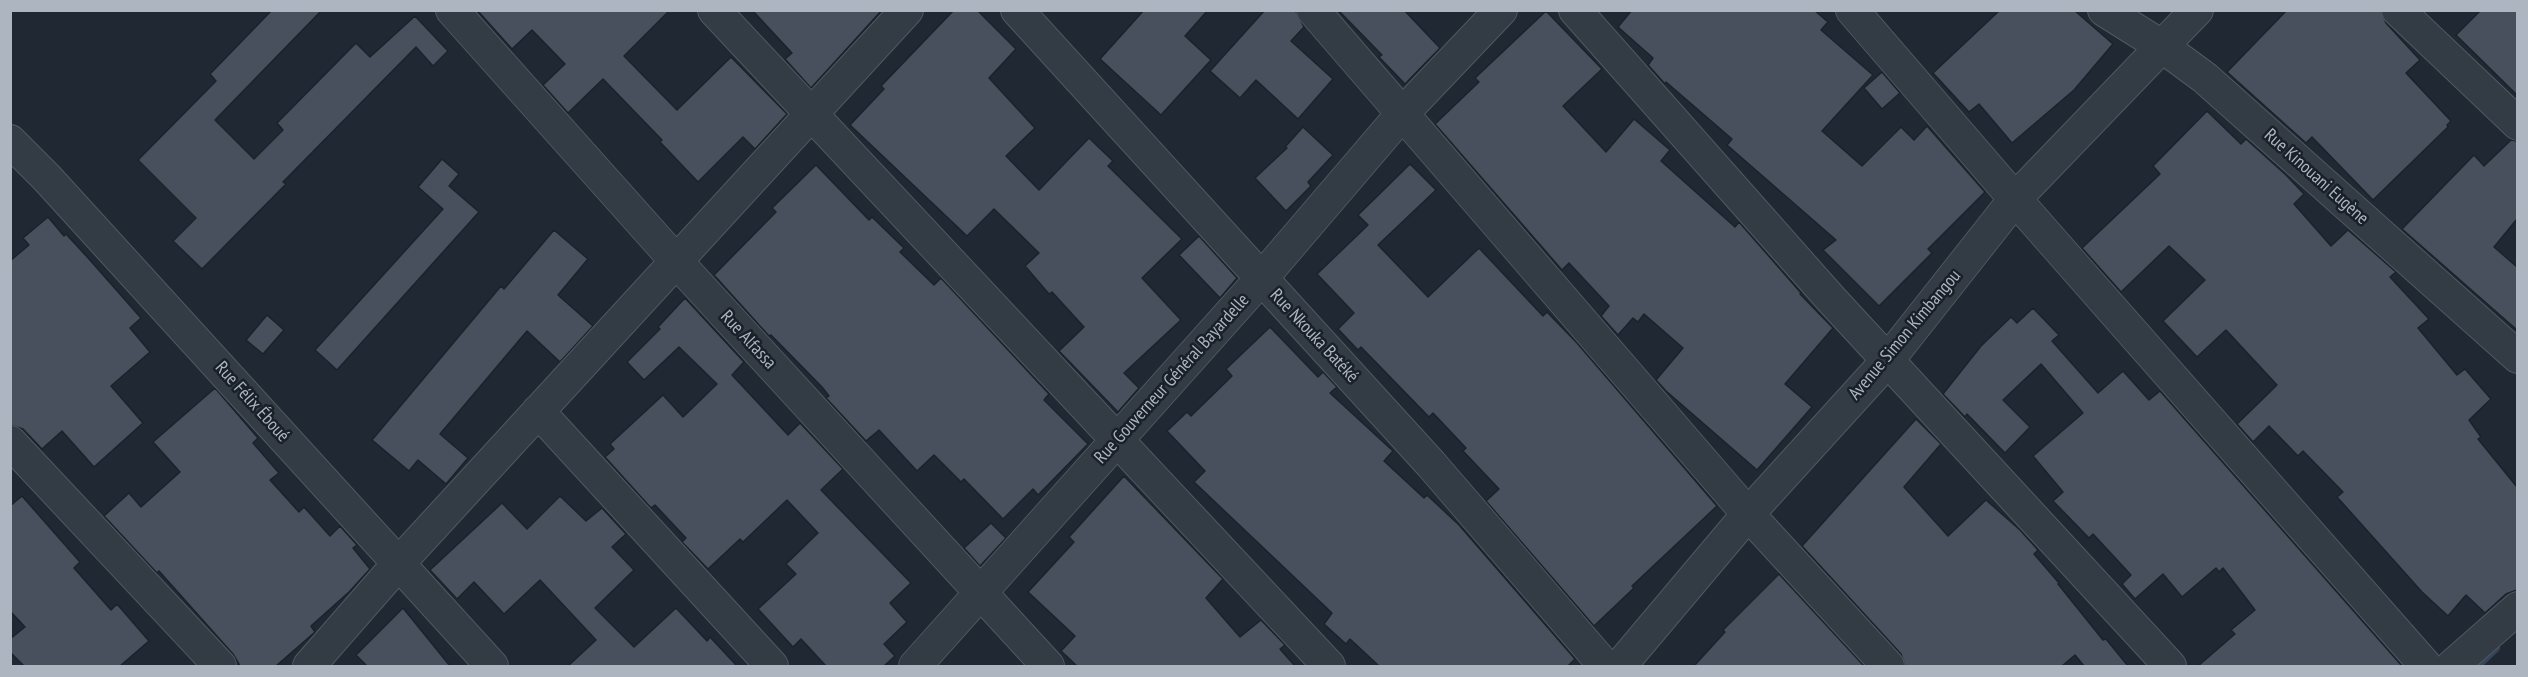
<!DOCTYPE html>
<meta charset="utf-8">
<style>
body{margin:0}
#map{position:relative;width:2528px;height:677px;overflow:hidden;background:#202933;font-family:"PT Sans Narrow",sans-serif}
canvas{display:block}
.frame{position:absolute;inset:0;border:12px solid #adb5c1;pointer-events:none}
</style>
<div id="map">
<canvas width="2528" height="677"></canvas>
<div class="frame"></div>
</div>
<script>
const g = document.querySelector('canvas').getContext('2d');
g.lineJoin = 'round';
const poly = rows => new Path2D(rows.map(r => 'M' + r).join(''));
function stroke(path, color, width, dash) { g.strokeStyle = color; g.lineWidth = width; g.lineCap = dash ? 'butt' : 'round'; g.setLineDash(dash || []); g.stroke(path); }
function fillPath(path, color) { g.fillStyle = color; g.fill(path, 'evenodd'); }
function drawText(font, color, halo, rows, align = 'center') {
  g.font = font + ' "PT Sans Narrow",sans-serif'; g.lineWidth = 5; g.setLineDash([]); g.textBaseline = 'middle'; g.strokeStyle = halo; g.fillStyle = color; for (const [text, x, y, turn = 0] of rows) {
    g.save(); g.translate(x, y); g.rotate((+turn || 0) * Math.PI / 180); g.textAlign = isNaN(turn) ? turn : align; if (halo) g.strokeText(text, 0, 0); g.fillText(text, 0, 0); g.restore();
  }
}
const stream = poly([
 [2477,666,2496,648]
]);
const building = poly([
 [272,10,322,10,215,120,254,159,283,130,277,123,356,43,370,57,415,16,448,51,433,66,416,47,283,182,286,184,202,269,173,241,196,218,138,160,216,81,210,74,272,10],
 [477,10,670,10,624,56,677,110,731,57,787,114,755,149,743,137,698,182,660,142,662,140,603,79,568,113,543,85,565,64,532,30,512,49,477,10],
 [752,10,882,10,811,88,785,59,792,53,752,10],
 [954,10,977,10,1016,49,989,78,1035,128,1006,156,1039,190,1089,138,1113,161,1108,166,1182,239,1142,278,1181,320,1124,373,1139,388,1118,412,1059,351,1084,327,1052,292,1049,294,1025,266,1039,253,994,209,967,236,850,125,884,89,881,86,954,10],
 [1144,10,1208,10,1185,36,1211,60,1161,115,1100,59,1144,10],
 [1265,10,1295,10,1304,27,1291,41,1333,79,1298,119,1256,80,1240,98,1210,71,1265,10],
 [1338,10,1404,10,1440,48,1405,84,1379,57,1382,55,1338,10],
 [1632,10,1814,10,1828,22,1821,30,1873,75,1822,131,1862,166,1901,127,1914,140,1927,126,1985,192,1928,249,1932,253,1879,306,1823,250,1836,240,1727,145,1732,139,1666,82,1665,84,1648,65,1653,58,1618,27,1632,10],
 [2000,10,2074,10,2113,44,2074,90,2012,143,1979,104,1969,112,1933,73,2000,10],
 [2287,10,2381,10,2386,23,2420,60,2406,73,2451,121,2447,125,2448,127,2373,200,2312,137,2306,143,2227,72,2287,10],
 [2481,10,2517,10,2517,95,2456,35,2481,10],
 [1546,11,1602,69,1563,106,1606,152,1634,119,1670,150,1661,161,1735,227,1739,222,1801,293,1800,294,1833,328,1785,384,1812,407,1757,470,1666,391,1656,380,1683,348,1644,314,1638,322,1633,318,1618,335,1601,316,1609,306,1569,263,1562,270,1435,124,1479,82,1475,78,1546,11],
 [1882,72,1900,93,1882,109,1864,88,1882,72],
 [2207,111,2241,144,2246,139,2286,175,2304,194,2294,204,2331,246,2348,230,2396,272,2390,277,2429,319,2418,328,2457,375,2465,369,2491,399,2469,420,2481,437,2478,439,2517,487,2517,590,2506,594,2485,613,2466,595,2448,616,2422,592,2380,545,2337,497,2343,492,2303,451,2298,456,2269,426,2253,442,2237,424,2277,385,2226,330,2197,357,2163,321,2205,280,2169,246,2121,292,2082,248,2160,174,2153,166,2207,111],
 [1303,127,1333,155,1308,182,1311,186,1286,211,1255,178,1287,148,1285,147,1303,127],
 [2511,140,2517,141,2517,219,2494,247,2517,267,2517,330,2402,229,2474,155,2484,166,2511,140],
 [442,159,459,174,449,186,479,212,337,370,315,350,443,209,418,187,442,159],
 [1410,164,1436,190,1378,245,1428,297,1479,248,1543,316,1547,312,1577,343,1717,506,1632,586,1634,588,1594,626,1486,501,1499,489,1463,451,1466,448,1433,413,1429,417,1361,347,1358,350,1338,329,1354,313,1317,274,1368,225,1358,215,1410,164],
 [816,165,869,220,872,217,904,248,900,252,934,285,941,278,1049,394,1044,400,1088,444,1038,495,1033,489,1003,519,964,479,961,482,934,455,917,471,879,430,866,441,826,398,829,396,822,387,771,335,769,336,714,275,776,212,772,208,816,165],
 [48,217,64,236,66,234,89,259,141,318,130,328,150,352,111,386,143,423,94,467,62,431,42,449,23,429,10,425,10,261,29,245,23,238,48,217],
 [554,230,588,259,558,295,593,326,560,362,527,331,440,434,468,458,446,484,418,460,409,471,372,440,501,286,504,289,554,230],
 [1199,236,1237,278,1220,298,1179,255,1199,236],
 [685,298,744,362,732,375,788,435,800,423,843,469,821,490,911,583,890,603,907,622,884,644,895,656,884,666,826,666,801,639,793,647,758,609,796,574,786,564,818,533,787,500,743,542,740,539,708,569,682,542,686,538,655,505,651,508,605,457,614,449,610,444,663,395,683,417,717,384,679,347,644,380,627,362,660,329,658,327,685,298],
 [2033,308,2059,335,2052,341,2098,393,2123,371,2149,400,2160,391,2402,666,2198,666,2235,634,2231,630,2255,610,2223,568,2219,572,2216,568,2182,597,2163,574,2135,599,2122,584,2131,575,2093,534,2089,538,2053,501,2063,492,2033,456,2083,413,2041,364,2003,400,2030,427,2005,453,1967,414,1965,417,1943,394,1981,346,2011,317,2017,323,2033,308],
 [267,315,284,330,263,354,246,340,267,315],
 [1270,327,1318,377,1323,372,1337,387,1330,393,1393,451,1384,461,1424,498,1427,495,1459,525,1575,659,1568,666,1379,666,1350,639,1346,644,1324,624,1332,613,1194,482,1205,471,1167,431,1187,412,1191,416,1232,376,1226,369,1270,327],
 [215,388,258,438,253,443,279,473,270,480,299,512,304,507,330,536,340,526,357,545,353,548,370,569,349,592,311,626,315,632,276,666,240,666,233,654,159,571,157,573,104,516,129,493,141,507,180,472,153,442,215,388],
 [1916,419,1941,444,1904,487,1948,536,1986,500,2020,530,2038,550,2034,554,2059,583,2058,584,2103,640,2106,639,2128,666,2084,666,2075,655,2062,666,1905,666,1901,654,1802,546,1916,419],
 [1124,476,1223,579,1206,598,1240,637,1261,620,1285,645,1280,649,1295,666,1077,666,1061,651,1075,636,1028,592,1074,542,1069,537,1124,476],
 [22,496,80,562,74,568,111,610,117,604,149,641,120,666,24,666,10,652,10,639,25,627,10,611,10,506,22,496],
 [560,496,586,521,602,508,626,534,612,547,634,570,595,608,634,647,676,608,707,641,710,637,737,666,568,666,596,640,540,580,504,614,474,582,457,599,430,570,502,503,527,529,560,496],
 [991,523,1006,538,980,566,964,548,991,523],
 [1779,574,1864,666,1694,666,1725,632,1723,630,1779,574],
 [403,608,450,666,367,666,356,655,403,608]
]);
const minor = poly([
 [452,10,677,262,1048,666],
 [714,10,1329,666],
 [1017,10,1431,464,1605,666],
 [1313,10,1748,514,1888,666],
 [1575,10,1831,299,2170,666],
 [1852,10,2015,199,2426,666],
 [2104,10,2163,47,2205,78,2518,357],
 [2398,10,2518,124],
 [10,141,47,178,492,666],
 [538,411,772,666],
 [10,442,220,666],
 [309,666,399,563,907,10],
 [915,666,1261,279,1402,114,1501,10],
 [1620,666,1748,514,1888,360,2015,199,2197,10],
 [2452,666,2518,608]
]);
const streetNames = [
 ["Rue Kinouani Eugène",2316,177,42],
 ["Avenue Simon Kimbangou",1905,335,-50],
 ["Rue Nkouka Batéké",1314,336,47],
 ["Rue Alfassa",748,340,47],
 ["Rue Gouverneur Général Bayardelle",1172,379,-48],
 ["Rue Félix Éboué",252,402,48]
];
stroke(stream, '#354559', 8);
fillPath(building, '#47505c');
stroke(building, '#1b222a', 1.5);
stroke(minor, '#515862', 34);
stroke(minor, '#333b44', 32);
drawText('18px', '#adb5c1', '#192028', streetNames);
</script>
